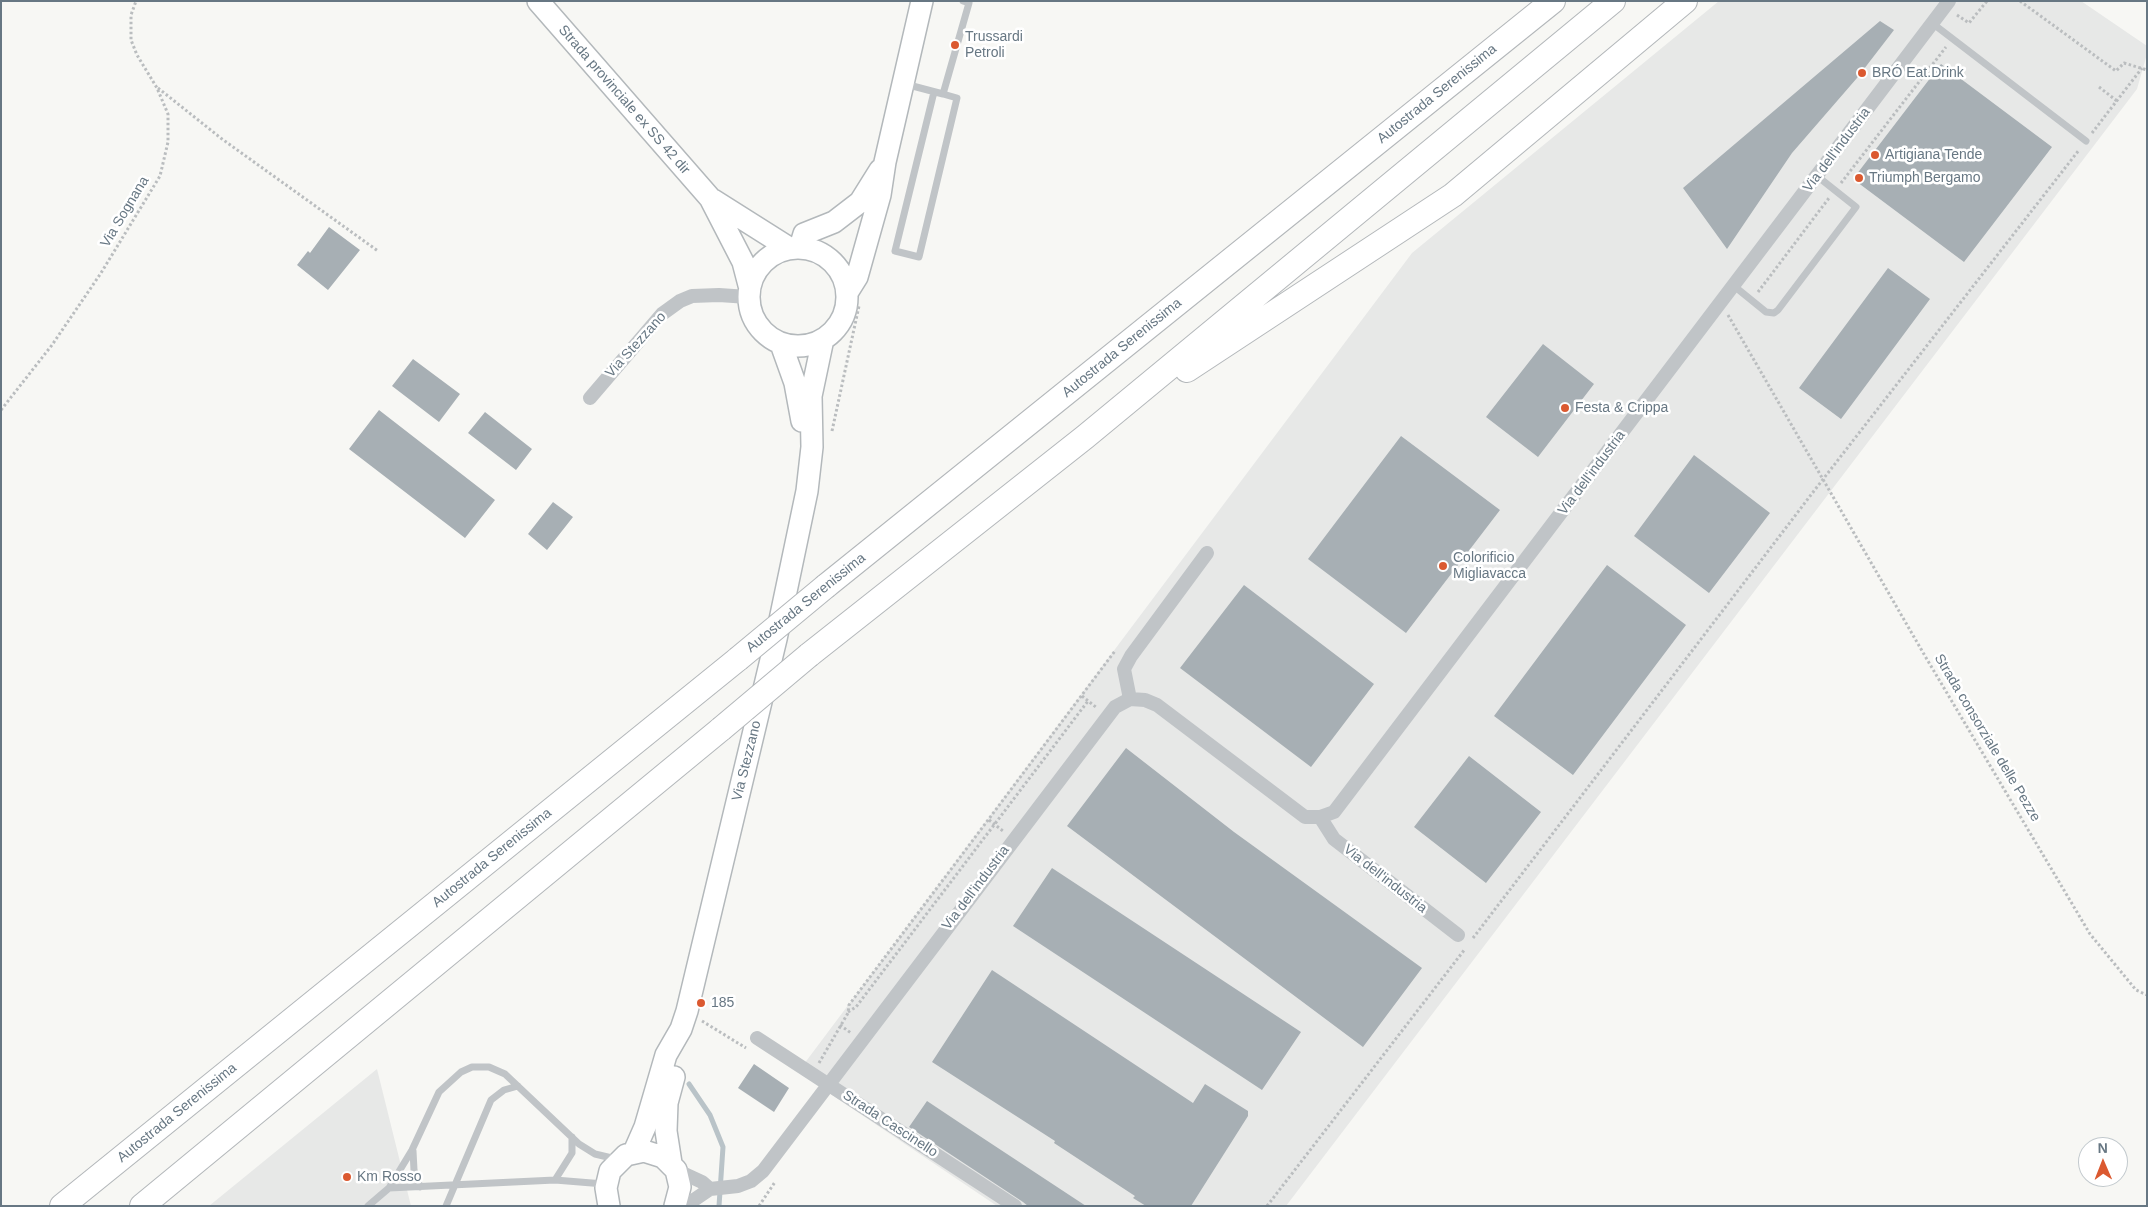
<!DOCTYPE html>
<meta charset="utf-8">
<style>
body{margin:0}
#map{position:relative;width:2148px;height:1207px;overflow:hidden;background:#f7f7f4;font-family:Arial,sans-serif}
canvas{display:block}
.frame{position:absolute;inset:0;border:2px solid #677783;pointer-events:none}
.north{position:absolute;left:2078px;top:1137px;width:50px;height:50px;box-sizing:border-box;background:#fff;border:1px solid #c2c9cd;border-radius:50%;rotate:359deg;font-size:14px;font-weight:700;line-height:20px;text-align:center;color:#677783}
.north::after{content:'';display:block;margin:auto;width:18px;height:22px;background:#db5930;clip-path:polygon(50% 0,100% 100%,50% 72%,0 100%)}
</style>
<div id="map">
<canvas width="2148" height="1207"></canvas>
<div class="frame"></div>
<div class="north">N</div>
</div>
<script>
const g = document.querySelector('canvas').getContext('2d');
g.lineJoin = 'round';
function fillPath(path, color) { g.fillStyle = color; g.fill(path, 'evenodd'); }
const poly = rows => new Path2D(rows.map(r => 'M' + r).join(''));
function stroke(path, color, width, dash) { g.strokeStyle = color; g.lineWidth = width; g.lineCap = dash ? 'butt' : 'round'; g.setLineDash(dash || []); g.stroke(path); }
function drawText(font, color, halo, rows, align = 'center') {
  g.font = font + ' Arial,sans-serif'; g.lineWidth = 5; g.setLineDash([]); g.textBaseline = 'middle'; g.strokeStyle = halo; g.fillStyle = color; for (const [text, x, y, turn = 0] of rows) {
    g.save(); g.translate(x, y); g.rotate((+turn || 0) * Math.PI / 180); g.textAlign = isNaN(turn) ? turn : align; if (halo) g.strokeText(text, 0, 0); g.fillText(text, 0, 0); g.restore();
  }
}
const built = poly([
 [1719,1,2081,1,2147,46,2147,54,2137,89,1286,1206,997,1206,798,1072,1412,253],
 [377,1069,411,1206,209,1206]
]);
const stream = poly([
 [689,1084,710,1115,723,1147,719,1206]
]);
const building = poly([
 [1880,21,1894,30,1857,78,1792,153,1727,249,1683,188],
 [1941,64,2052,147,1964,262,1853,179],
 [329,227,360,250,328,290,297,265,308,251,310,253],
 [1888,268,1930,299,1841,419,1799,388],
 [1543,344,1594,384,1538,457,1486,417],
 [413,359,460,394,439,422,392,386],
 [379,410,495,500,465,538,349,449],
 [485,412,532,449,516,470,468,433],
 [1401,436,1500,510,1406,633,1308,559],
 [1694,455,1770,513,1709,593,1634,536],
 [553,502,573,517,547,550,528,534],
 [1607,565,1686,625,1573,775,1494,716],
 [1244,585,1374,684,1311,767,1180,668],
 [1126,748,1234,832,1422,968,1363,1047,1067,826],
 [1469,756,1541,812,1486,883,1414,827],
 [1052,868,1301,1032,1262,1090,1013,926],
 [992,970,1193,1103,1205,1084,1248,1111,1248,1116,1191,1206,1146,1206,1133,1198,1135,1196,1054,1143,1055,1141,932,1062],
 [754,1064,789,1088,774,1112,738,1088],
 [927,1101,963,1125,1086,1206,1028,1206,1023,1202,909,1127]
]);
const path = poly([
 [2020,1,2116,71,2124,63,2147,70],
 [1957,15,1969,23,1987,1],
 [2099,87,2117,101],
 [158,88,222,139,378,251],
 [2092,133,2142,68],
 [1841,183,1946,47],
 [1758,292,1829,198],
 [1728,315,1925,656,2090,934,2136,990,2147,995],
 [1,410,52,345,101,273,160,176,168,142,168,114,157,88,137,55,131,40,131,15,136,1],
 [832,431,859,306],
 [1082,696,1097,708],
 [989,820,1003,831],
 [1473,938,1817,487,2079,150],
 [848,1012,856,1007,1088,701],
 [702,1021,746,1048],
 [840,1025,851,1033],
 [819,1063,848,1013,849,1005,1115,651],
 [759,1206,775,1182],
 [1267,1206,1465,949]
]);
const service = poly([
 [1932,23,2086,141],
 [905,84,943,94,969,3,963,1],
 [934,92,895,251,919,257,957,98,943,94],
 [1734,286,1766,312,1774,313,1778,310,1856,207,1817,176],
 [413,1151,414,1170,420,1187],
 [555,1180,572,1153,572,1137],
 [389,1188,555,1180,604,1184],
 [368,1206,389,1188,412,1150,439,1092,461,1072,472,1067,489,1067,505,1074,579,1144,595,1154,616,1159],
 [446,1206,491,1100,504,1090,518,1086]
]);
const minor = poly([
 [590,398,662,314,680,301,692,296,719,295,748,297],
 [1130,699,1124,669,1131,656,1207,553],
 [1320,817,1334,839,1458,935],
 [757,1038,1015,1206],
 [676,1170,702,1182,710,1189],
 [685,1206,710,1189,738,1186,751,1181,763,1171,1115,707,1130,699,1145,700,1157,705,1305,817,1320,817,1334,812,1949,1]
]);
const primary = poly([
 [538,1,710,198,743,262,749,285],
 [713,200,789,248],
 [800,247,804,234,834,222,860,202,880,170],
 '749 297a49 49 0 1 1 98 0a49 49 0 1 1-98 0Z',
 [847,293,857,277,880,195,885,162,922,1],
 [781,344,795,383,802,421],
 [634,1152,645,1127,666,1055,681,1029,687,1011,776,639,807,491,812,447,811,396,823,339],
 [671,1163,666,1131,667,1103,674,1077],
 [609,1206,606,1188,610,1171,626,1155,644,1151,663,1157,676,1170,680,1187,675,1206]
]);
const motorway = poly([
 [1187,370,1453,195,1685,1],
 [826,586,1553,1],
 [809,655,1085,437,1613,1],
 [62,1206,738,659],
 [142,1206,721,729]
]);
const motorwayBridge = poly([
 [738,659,826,586],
 [721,729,809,655]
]);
const markers = [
 [955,45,5,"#db5930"],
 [1862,73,5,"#db5930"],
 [1875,155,5,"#db5930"],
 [1859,178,5,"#db5930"],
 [1565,408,5,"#db5930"],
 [1443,566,5,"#db5930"],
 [701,1003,5,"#db5930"],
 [347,1177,5,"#db5930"]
];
const poiNames = [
 ["Trussardi",965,37],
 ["Petroli",965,53],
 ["BRÓ Eat.Drink",1872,73],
 ["Artigiana Tende",1885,155],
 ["Triumph Bergamo",1869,178],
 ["Festa & Crippa",1575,408],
 ["Colorificio",1453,558],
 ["Migliavacca",1453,574],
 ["185",711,1003],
 ["Km Rosso",357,1177]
];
const streetNames = [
 ["Autostrada Serenissima",1437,94,-39],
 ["Strada provinciale ex SS 42 dir",624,100,49],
 ["Via dell'industria",1837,150,-53],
 ["Via Sognana",125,212,-59],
 ["Via Stezzano",636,345,-48],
 ["Autostrada Serenissima",1122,348,-39],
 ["Via dell'industria",1592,473,-53],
 ["Autostrada Serenissima",806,603,-39],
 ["Strada consorziale delle Pezze",1987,738,59],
 ["Via Stezzano",747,761,-76],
 ["Autostrada Serenissima",492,858,-39],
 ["Via dell'industria",1385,879,38],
 ["Via dell'industria",976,888,-53],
 ["Autostrada Serenissima",177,1113,-39],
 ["Strada Cascinello",890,1124,33]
];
fillPath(built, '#e7e8e7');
stroke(stream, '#b9c3c8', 5);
fillPath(building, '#a7afb4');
stroke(primary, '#b3b8bb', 24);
stroke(motorway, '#b3b7ba', 26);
stroke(path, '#babdbf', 3, [2.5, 2.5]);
stroke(service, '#c0c4c7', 7);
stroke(minor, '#c0c4c7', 14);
stroke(primary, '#fff', 21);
stroke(motorway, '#fff', 24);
stroke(motorwayBridge, '#b3b7ba', 26, []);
stroke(motorwayBridge, '#fff', 24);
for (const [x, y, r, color] of markers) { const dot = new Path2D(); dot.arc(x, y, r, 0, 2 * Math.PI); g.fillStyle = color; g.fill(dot); stroke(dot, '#fff', 2); }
drawText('14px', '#677783', '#fff', poiNames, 'left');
drawText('14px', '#677783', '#fff', streetNames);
</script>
